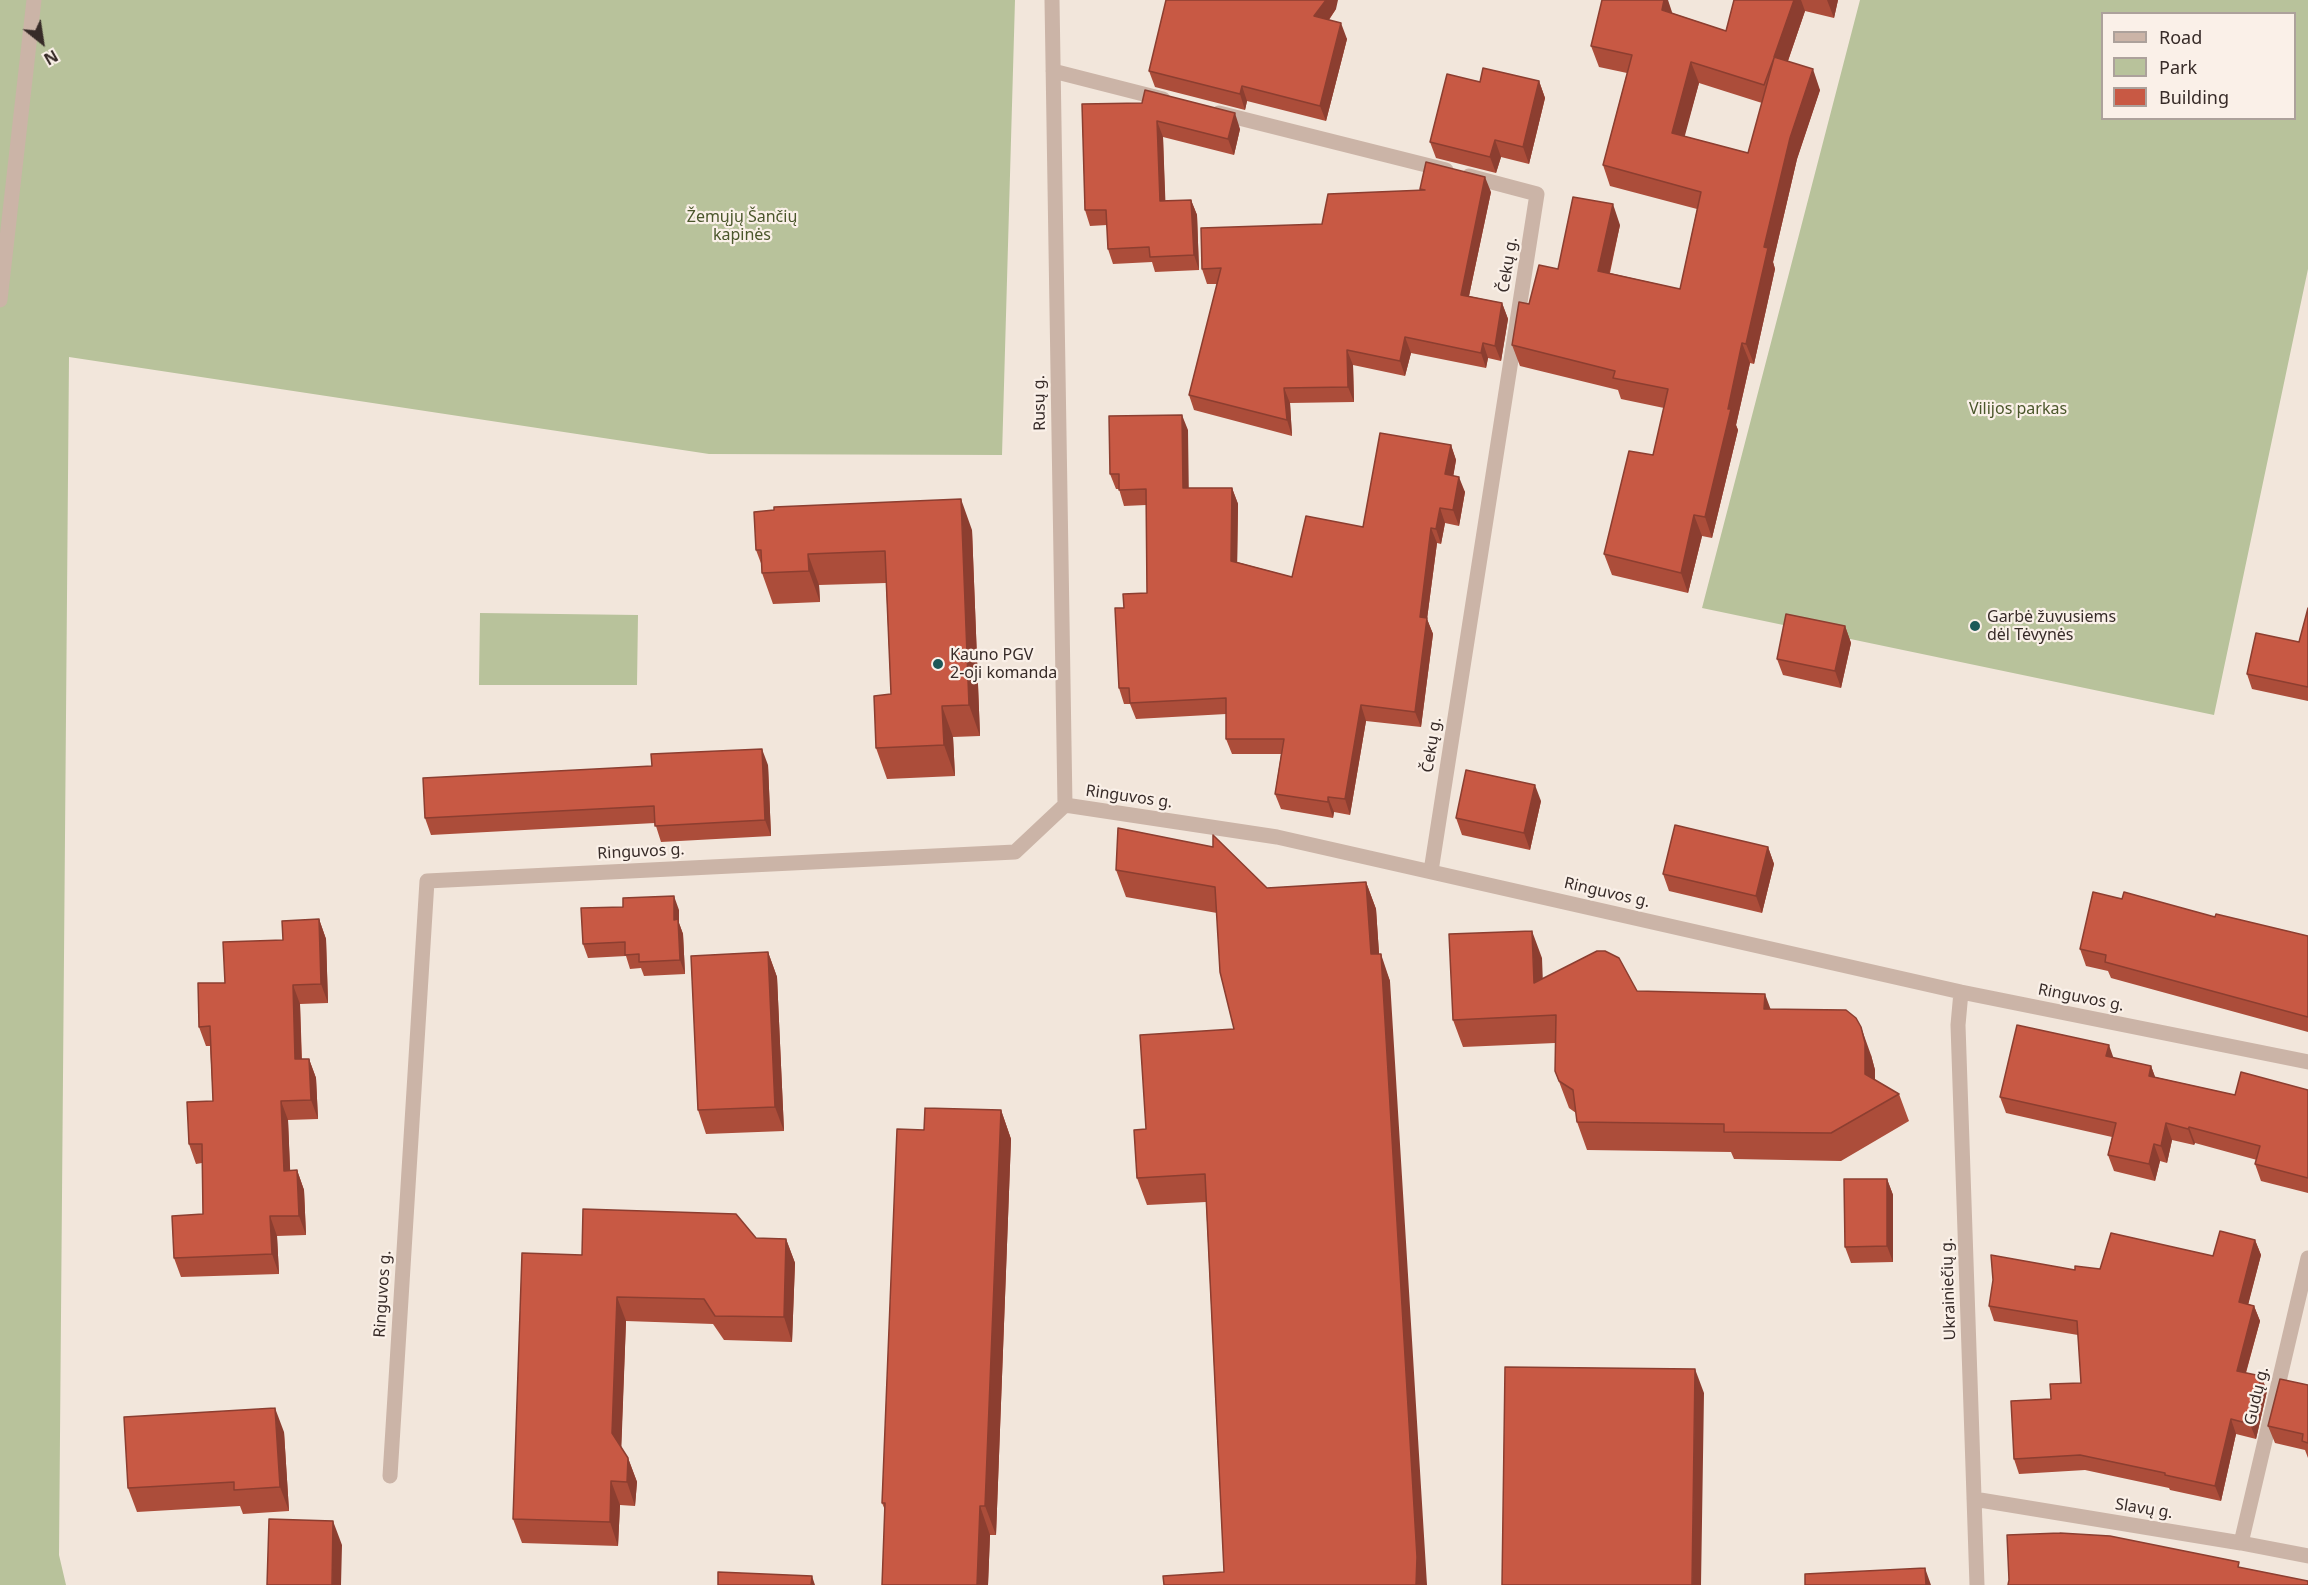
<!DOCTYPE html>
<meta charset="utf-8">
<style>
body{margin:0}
#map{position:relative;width:2308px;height:1585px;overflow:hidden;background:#f2e6db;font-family:"Noto Sans",sans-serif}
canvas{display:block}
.legend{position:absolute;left:2101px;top:12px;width:195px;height:108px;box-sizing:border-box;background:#faf0e8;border:2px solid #aca19b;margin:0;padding:8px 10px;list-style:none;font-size:18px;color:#372b28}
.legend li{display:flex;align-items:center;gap:12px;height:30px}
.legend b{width:30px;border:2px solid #aca19b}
.north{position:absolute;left:12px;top:12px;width:60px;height:60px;-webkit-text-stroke:4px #faf0e8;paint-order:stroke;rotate:150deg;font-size:16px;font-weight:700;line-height:24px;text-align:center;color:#372b28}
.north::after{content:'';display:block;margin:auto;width:21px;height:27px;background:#372b28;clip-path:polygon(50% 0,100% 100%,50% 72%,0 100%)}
</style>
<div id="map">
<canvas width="2308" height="1585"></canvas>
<ul class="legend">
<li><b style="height:8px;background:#cbb4a7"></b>Road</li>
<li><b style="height:16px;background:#b8c29b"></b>Park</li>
<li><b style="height:16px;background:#c85944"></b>Building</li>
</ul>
<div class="north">N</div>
</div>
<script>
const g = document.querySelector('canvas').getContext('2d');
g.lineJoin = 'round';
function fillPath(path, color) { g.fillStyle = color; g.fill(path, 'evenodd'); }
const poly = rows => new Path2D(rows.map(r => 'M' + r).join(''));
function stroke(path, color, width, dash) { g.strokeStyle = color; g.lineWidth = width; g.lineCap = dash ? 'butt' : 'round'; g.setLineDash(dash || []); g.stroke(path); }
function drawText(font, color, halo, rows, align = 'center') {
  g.font = font + ' "Noto Sans",sans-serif'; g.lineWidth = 4.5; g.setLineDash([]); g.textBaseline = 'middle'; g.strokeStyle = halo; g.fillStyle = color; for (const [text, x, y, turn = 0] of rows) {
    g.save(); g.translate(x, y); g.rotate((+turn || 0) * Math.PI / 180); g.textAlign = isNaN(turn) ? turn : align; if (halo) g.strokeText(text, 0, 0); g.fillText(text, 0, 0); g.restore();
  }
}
const green = poly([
 [0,0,1015,0,1002,455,709,454,69,357,59,1555,66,1585,0,1585],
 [1860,0,2308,0,2308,269,2214,715,1702,608],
 [2102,14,2294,14,2294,118,2102,118],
 [480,613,638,615,637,685,479,685]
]);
const street = poly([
 [1052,0,1065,805],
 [1053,71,1163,99],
 [1219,113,1446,170],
 [0,300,34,0],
 [1065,805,1277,837,1961,992,2308,1062],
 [1431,871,1537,194,1469,176],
 [1961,992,1958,1025,1977,1585],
 [390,1476,427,881,1015,852,1065,805],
 [1974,1499,2241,1543,2308,1556],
 [2241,1543,2308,1258]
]);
const wall = poly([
 [1734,0,1838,0,1834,18,1805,11,1788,61,1820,90,1797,159,1773,262,1775,269,1754,364,1750,363,1736,425,1738,430,1712,538,1702,536,1688,593,1612,575,1604,554,1653,455,1664,408,1621,399,1618,390,1520,366,1512,345,1529,304,1558,269,1620,225,1610,273,1680,289,1697,209,1610,186,1603,165,1627,73,1599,67,1591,46,1672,13,1726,31],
 [1699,83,1762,103,1748,153,1684,136],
 [1336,9,1329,20,1347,39,1326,121,1247,101,1245,110,1155,87,1149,71],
 [1539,81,1545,98,1529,164,1501,157,1496,173,1436,158,1430,142,1480,82],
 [1082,104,1240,129,1234,155,1163,137,1165,201,1191,200,1197,215,1199,270,1155,272,1152,262,1113,264,1108,249,1107,225,1090,226,1085,210],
 [1420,189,1491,192,1469,296,1502,303,1508,319,1501,361,1488,358,1486,368,1411,353,1405,376,1353,365,1354,402,1290,403,1292,436,1194,410,1189,395,1217,284,1207,284,1202,269,1322,224,1420,190],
 [1188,430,1188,488,1232,488,1238,504,1237,562,1292,577,1363,527,1451,445,1456,460,1453,476,1465,492,1459,526,1445,523,1441,544,1437,543,1427,619,1433,634,1421,727,1366,721,1350,815,1334,812,1333,818,1281,809,1275,794,1281,754,1232,754,1226,739,1226,714,1136,719,1130,704,1124,704,1119,688,1124,608,1147,593,1146,505,1124,506,1119,489,1116,489,1110,474],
 [972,530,980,736,953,737,955,776,887,779,876,748,891,694,886,583,819,585,820,602,773,604,762,573,762,566,756,550],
 [2308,608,2308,701,2252,689,2247,674,2299,642],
 [1845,626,1851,643,1841,688,1783,675,1777,659],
 [768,765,771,836,661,842,655,823,431,835,425,818],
 [1541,801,1530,850,1462,835,1456,818],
 [1768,847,1774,864,1762,913,1669,891,1663,874],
 [1116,870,1267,888,1366,882,1376,909,1379,954,1390,981,1224,1572,1206,1202,1147,1205,1137,1178,1234,1029,1217,913,1126,897],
 [2122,899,2308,936,2308,1032,2111,978,2108,971,2086,966,2080,949],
 [679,910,679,923,683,934,685,974,644,976,641,968,630,969,626,956,588,958,583,944],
 [319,919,326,939,328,1003,300,1004,302,1059,309,1059,316,1078,318,1119,288,1120,290,1171,297,1170,304,1190,306,1235,277,1236,279,1274,181,1277,174,1258,203,1214,202,1163,196,1164,189,1144,213,1101,210,1046,206,1046,199,1027,283,940],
 [768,952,777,977,784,1131,706,1134,698,1110],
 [1542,958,1542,979,1637,991,1771,1009,1871,1055,1875,1070,1875,1080,1899,1094,1909,1121,1841,1161,1734,1159,1731,1152,1587,1150,1577,1122,1576,1113,1569,1108,1555,1071,1555,1043,1463,1047,1453,1020],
 [2113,1058,2151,1066,2155,1077,2235,1095,2308,1090,2308,1193,2261,1181,2255,1164,2257,1160,2195,1143,2194,1145,2172,1140,2167,1163,2160,1161,2155,1181,2114,1171,2108,1155,2112,1137,2006,1113,2000,1097],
 [1001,1110,1011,1139,996,1535,990,1535,988,1585,882,1585,885,1510,882,1503,924,1130],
 [1887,1179,1893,1195,1893,1262,1851,1263,1845,1247],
 [756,1238,786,1239,795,1263,792,1342,724,1340,713,1324,626,1321,621,1447,628,1458,637,1482,635,1506,620,1505,618,1546,522,1543,513,1519,582,1255],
 [2255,1240,2261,1255,2248,1304,2254,1306,2260,1321,2246,1373,2261,1376,2267,1391,2256,1439,2236,1434,2221,1501,2170,1490,2169,1488,2085,1470,2019,1474,2014,1459,2051,1399,2081,1383,2078,1335,1994,1321,1989,1306,2075,1270,2100,1269,2213,1256],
 [2308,1385,2308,1458,2305,1450,2275,1443,2268,1426],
 [284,1432,289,1511,243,1514,240,1506,137,1512,128,1488]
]);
const shadedWall = poly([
 [1326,0,1338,0,1336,9,1320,32,1314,16],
 [1664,0,1668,0,1673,15,1662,10],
 [1794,0,1801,0,1805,11,1782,78,1774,57],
 [1827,0,1838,0,1834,18],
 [1341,23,1347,39,1326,121,1320,106],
 [1691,62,1699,83,1680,154,1672,133],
 [1813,69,1820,90,1797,159,1773,262,1775,269,1754,364,1746,344,1764,247,1790,138],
 [1539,81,1545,98,1529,164,1523,147],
 [1242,86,1247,101,1245,110,1240,94],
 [1235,113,1240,129,1234,155,1228,139],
 [1157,121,1163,137,1166,217,1160,201],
 [1495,140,1501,157,1496,173,1490,157],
 [1485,177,1491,192,1466,310,1461,295],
 [1191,200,1197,215,1199,270,1194,255],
 [1613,204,1620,225,1605,292,1598,271],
 [1502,303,1508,319,1501,361,1495,346],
 [1405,337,1411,353,1405,376,1400,361],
 [1483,343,1488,358,1486,368,1481,353],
 [1742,343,1750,363,1736,425,1738,430,1712,538,1705,517],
 [1347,350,1353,365,1354,402,1348,387],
 [1284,388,1290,403,1292,436,1287,420],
 [1182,415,1188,430,1189,504,1183,488],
 [1451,445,1456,460,1451,490,1445,474],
 [1459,477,1465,492,1459,526,1453,510],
 [1232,488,1238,504,1237,576,1231,561],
 [961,499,972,530,980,736,969,705],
 [1440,508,1445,523,1441,544,1436,529],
 [1694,515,1702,536,1688,593,1681,573],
 [1431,528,1437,543,1427,619,1433,634,1421,727,1415,712,1420,617],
 [808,554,819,585,820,602,809,571],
 [1845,626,1851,643,1841,688,1835,671],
 [1361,705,1366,721,1350,815,1345,799],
 [942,706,953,737,955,776,944,745],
 [762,749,768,765,771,836,765,820],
 [1535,785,1541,801,1530,850,1524,833],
 [1328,797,1334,812,1333,818,1328,802],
 [1768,847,1774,864,1762,913,1756,896],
 [1366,882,1376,909,1381,982,1371,954],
 [674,896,679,910,679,923,683,934,685,974,680,960,674,920],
 [319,919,326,939,328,1003,321,984],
 [1532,931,1542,958,1544,1011,1534,983],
 [768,952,777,977,784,1131,775,1107],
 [1381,954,1390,981,1427,1585,1416,1585],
 [293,985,300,1004,302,1079,295,1059],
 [1765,994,1775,1021,1764,1009],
 [1861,1027,1871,1055,1875,1070,1875,1101,1865,1074],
 [2109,1045,2115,1062,2106,1056],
 [309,1059,316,1078,318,1119,311,1100],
 [2151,1066,2157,1082,2149,1076],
 [281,1101,288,1120,291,1190,284,1171],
 [1001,1110,1011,1139,996,1535,985,1506],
 [2166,1123,2172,1140,2167,1163,2161,1146],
 [2189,1127,2195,1143,2194,1145,2188,1129],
 [2154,1144,2160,1161,2155,1181,2149,1164],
 [297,1170,304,1190,306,1235,299,1216],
 [1887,1179,1893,1195,1893,1262,1887,1246],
 [270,1216,277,1236,279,1274,272,1254],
 [786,1239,795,1263,792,1342,784,1317],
 [2255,1240,2261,1255,2245,1317,2239,1302],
 [617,1297,626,1321,621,1457,612,1433],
 [2254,1306,2260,1321,2242,1386,2237,1371],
 [1695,1369,1704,1393,1701,1585,1692,1585],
 [2261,1376,2267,1391,2256,1439,2250,1424],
 [275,1408,284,1432,289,1511,280,1487],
 [2231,1419,2236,1434,2221,1501,2215,1486],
 [628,1458,637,1482,635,1506,627,1482],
 [611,1481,620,1505,618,1546,610,1522],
 [980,1506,990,1535,988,1585,977,1585],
 [333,1521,342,1545,341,1585,332,1585],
 [1925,1568,1931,1585,1926,1585],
 [812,1576,815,1585,811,1585]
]);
const building = poly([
 [1166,0,1326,0,1314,16,1341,23,1320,106,1242,86,1240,94,1149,71,1166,0],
 [1602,0,1664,0,1662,10,1726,31,1734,0,1794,0,1774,57,1813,69,1790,138,1764,247,1768,248,1746,344,1742,343,1728,409,1731,409,1705,517,1694,515,1681,573,1604,554,1629,451,1653,455,1668,389,1613,378,1615,371,1512,345,1519,302,1529,304,1539,265,1558,269,1573,197,1613,204,1598,271,1680,289,1701,192,1603,165,1632,55,1591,46,1602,0],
 [1774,58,1748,153,1672,133,1691,62,1764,85,1774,58],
 [1483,68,1539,81,1523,147,1495,140,1490,157,1430,142,1447,74,1480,82,1483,68],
 [1145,90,1235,113,1228,139,1157,121,1160,201,1191,200,1194,255,1150,257,1149,247,1108,249,1106,210,1085,210,1082,104,1142,103,1145,90],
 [1426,162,1485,177,1461,295,1502,303,1495,346,1483,343,1481,353,1405,337,1400,361,1347,350,1348,387,1284,388,1287,420,1189,395,1221,268,1202,269,1201,228,1322,224,1328,194,1425,190,1420,189,1426,162],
 [1182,415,1183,488,1232,488,1231,561,1292,577,1306,516,1363,527,1380,433,1451,445,1445,474,1459,477,1453,510,1440,508,1436,529,1431,528,1420,617,1427,618,1415,712,1361,705,1345,799,1328,797,1328,802,1275,794,1284,739,1226,739,1226,698,1130,703,1129,688,1119,688,1115,608,1124,608,1123,594,1147,593,1146,489,1119,490,1119,474,1110,474,1109,416,1182,415],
 [961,499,969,705,942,706,944,745,876,748,874,696,891,694,885,551,808,554,809,571,762,573,761,550,756,550,754,512,774,510,774,507,961,499],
 [2308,608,2308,687,2247,674,2256,633,2299,642,2308,608],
 [1786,614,1845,626,1835,671,1777,659,1786,614],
 [762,749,765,820,655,826,654,806,425,818,423,778,652,766,651,754,762,749],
 [1466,770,1535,785,1524,833,1456,818,1466,770],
 [1675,825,1768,847,1756,896,1663,874,1675,825],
 [1118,828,1213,847,1213,835,1267,888,1366,882,1371,954,1381,954,1417,1557,1416,1585,1164,1585,1163,1576,1224,1572,1205,1174,1137,1178,1134,1130,1146,1129,1140,1035,1234,1029,1220,972,1215,887,1116,870,1118,828],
 [2093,892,2122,899,2124,892,2215,917,2216,914,2308,936,2308,1017,2105,962,2106,955,2080,949,2093,892],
 [674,896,674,920,678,919,680,960,639,962,639,954,625,955,625,942,583,944,581,908,623,907,623,898,674,896],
 [319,919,321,984,293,985,295,1059,309,1059,311,1100,281,1101,284,1171,297,1170,299,1216,270,1216,272,1254,174,1258,172,1216,203,1214,202,1144,189,1144,187,1102,213,1101,210,1026,199,1027,198,983,225,983,223,942,283,940,282,921,319,919],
 [1532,931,1534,983,1597,951,1605,951,1619,958,1637,991,1765,994,1764,1009,1846,1010,1856,1018,1861,1027,1865,1043,1865,1074,1899,1094,1831,1133,1724,1132,1724,1124,1577,1122,1573,1090,1559,1081,1555,1071,1556,1015,1453,1020,1449,934,1532,931],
 [768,952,775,1107,698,1110,691,956,768,952],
 [2017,1025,2109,1045,2106,1056,2151,1066,2149,1076,2235,1095,2241,1072,2308,1090,2308,1178,2255,1164,2260,1146,2189,1127,2188,1129,2166,1123,2161,1146,2154,1144,2149,1164,2108,1155,2116,1123,2000,1097,2017,1025],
 [925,1108,1001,1110,985,1506,980,1506,977,1585,882,1585,885,1503,882,1503,897,1129,924,1130,925,1108],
 [1844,1179,1887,1179,1887,1246,1845,1247,1844,1179],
 [583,1209,736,1214,756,1238,786,1239,784,1317,715,1316,704,1299,617,1297,612,1433,628,1458,627,1482,611,1481,610,1522,513,1519,522,1253,582,1255,583,1209],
 [2220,1231,2255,1240,2239,1302,2254,1306,2237,1371,2261,1376,2250,1424,2231,1419,2215,1486,2165,1475,2165,1473,2080,1455,2014,1459,2011,1401,2051,1399,2050,1384,2081,1383,2077,1321,1989,1306,1993,1280,1991,1255,2075,1270,2075,1266,2100,1269,2111,1233,2213,1256,2220,1231],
 [1505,1367,1695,1369,1692,1585,1502,1585,1505,1367],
 [2280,1379,2308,1385,2308,1443,2302,1441,2303,1434,2268,1426,2280,1379],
 [275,1408,280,1487,234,1490,234,1482,128,1488,124,1417,275,1408],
 [269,1519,333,1521,332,1585,267,1585,269,1519],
 [2060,1533,2110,1536,2239,1562,2238,1567,2308,1581,2308,1585,2008,1585,2009,1580,2007,1535,2060,1533],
 [1925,1568,1926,1585,1805,1585,1805,1574,1925,1568],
 [718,1572,812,1576,811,1585,718,1585,718,1572]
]);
const markers = [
 [1975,626,6,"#1c5958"],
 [938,664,6,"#1c5958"]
];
const parkNames = [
 ["Žemųjų Šančių",742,217],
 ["kapinės",742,235],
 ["Vilijos parkas",2018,409]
];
const streetNames = [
 ["Čekų g.",1508,265,-81],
 ["Rusų g.",1040,403,-91],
 ["Čekų g.",1432,745,-81],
 ["Ringuvos g.",1129,797,8],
 ["Ringuvos g.",641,852,-3],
 ["Ringuvos g.",1607,893,13],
 ["Ringuvos g.",2081,998,11],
 ["Ukrainiečių g.",1949,1289,-92],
 ["Ringuvos g.",383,1294,-86],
 ["Gudų g.",2257,1396,-77],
 ["Slavų g.",2144,1509,9]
];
const poiNames = [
 ["Garbė žuvusiems",1987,617],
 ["dėl Tėvynės",1987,635],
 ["Kauno PGV",950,655],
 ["2-oji komanda",950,673]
];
fillPath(green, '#b8c29b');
stroke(street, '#cbb4a7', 15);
fillPath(wall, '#ac4d3a');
fillPath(shadedWall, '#8c3e30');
fillPath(building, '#c85944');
stroke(building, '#8c3e30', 1.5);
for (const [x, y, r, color] of markers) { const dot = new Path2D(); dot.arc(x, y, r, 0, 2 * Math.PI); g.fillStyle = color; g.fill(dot); stroke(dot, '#faf0e8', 2); }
drawText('16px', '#4a562b', '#faf0e8', parkNames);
drawText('16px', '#372b28', '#faf0e8', streetNames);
drawText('16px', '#372b28', '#faf0e8', poiNames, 'left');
</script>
